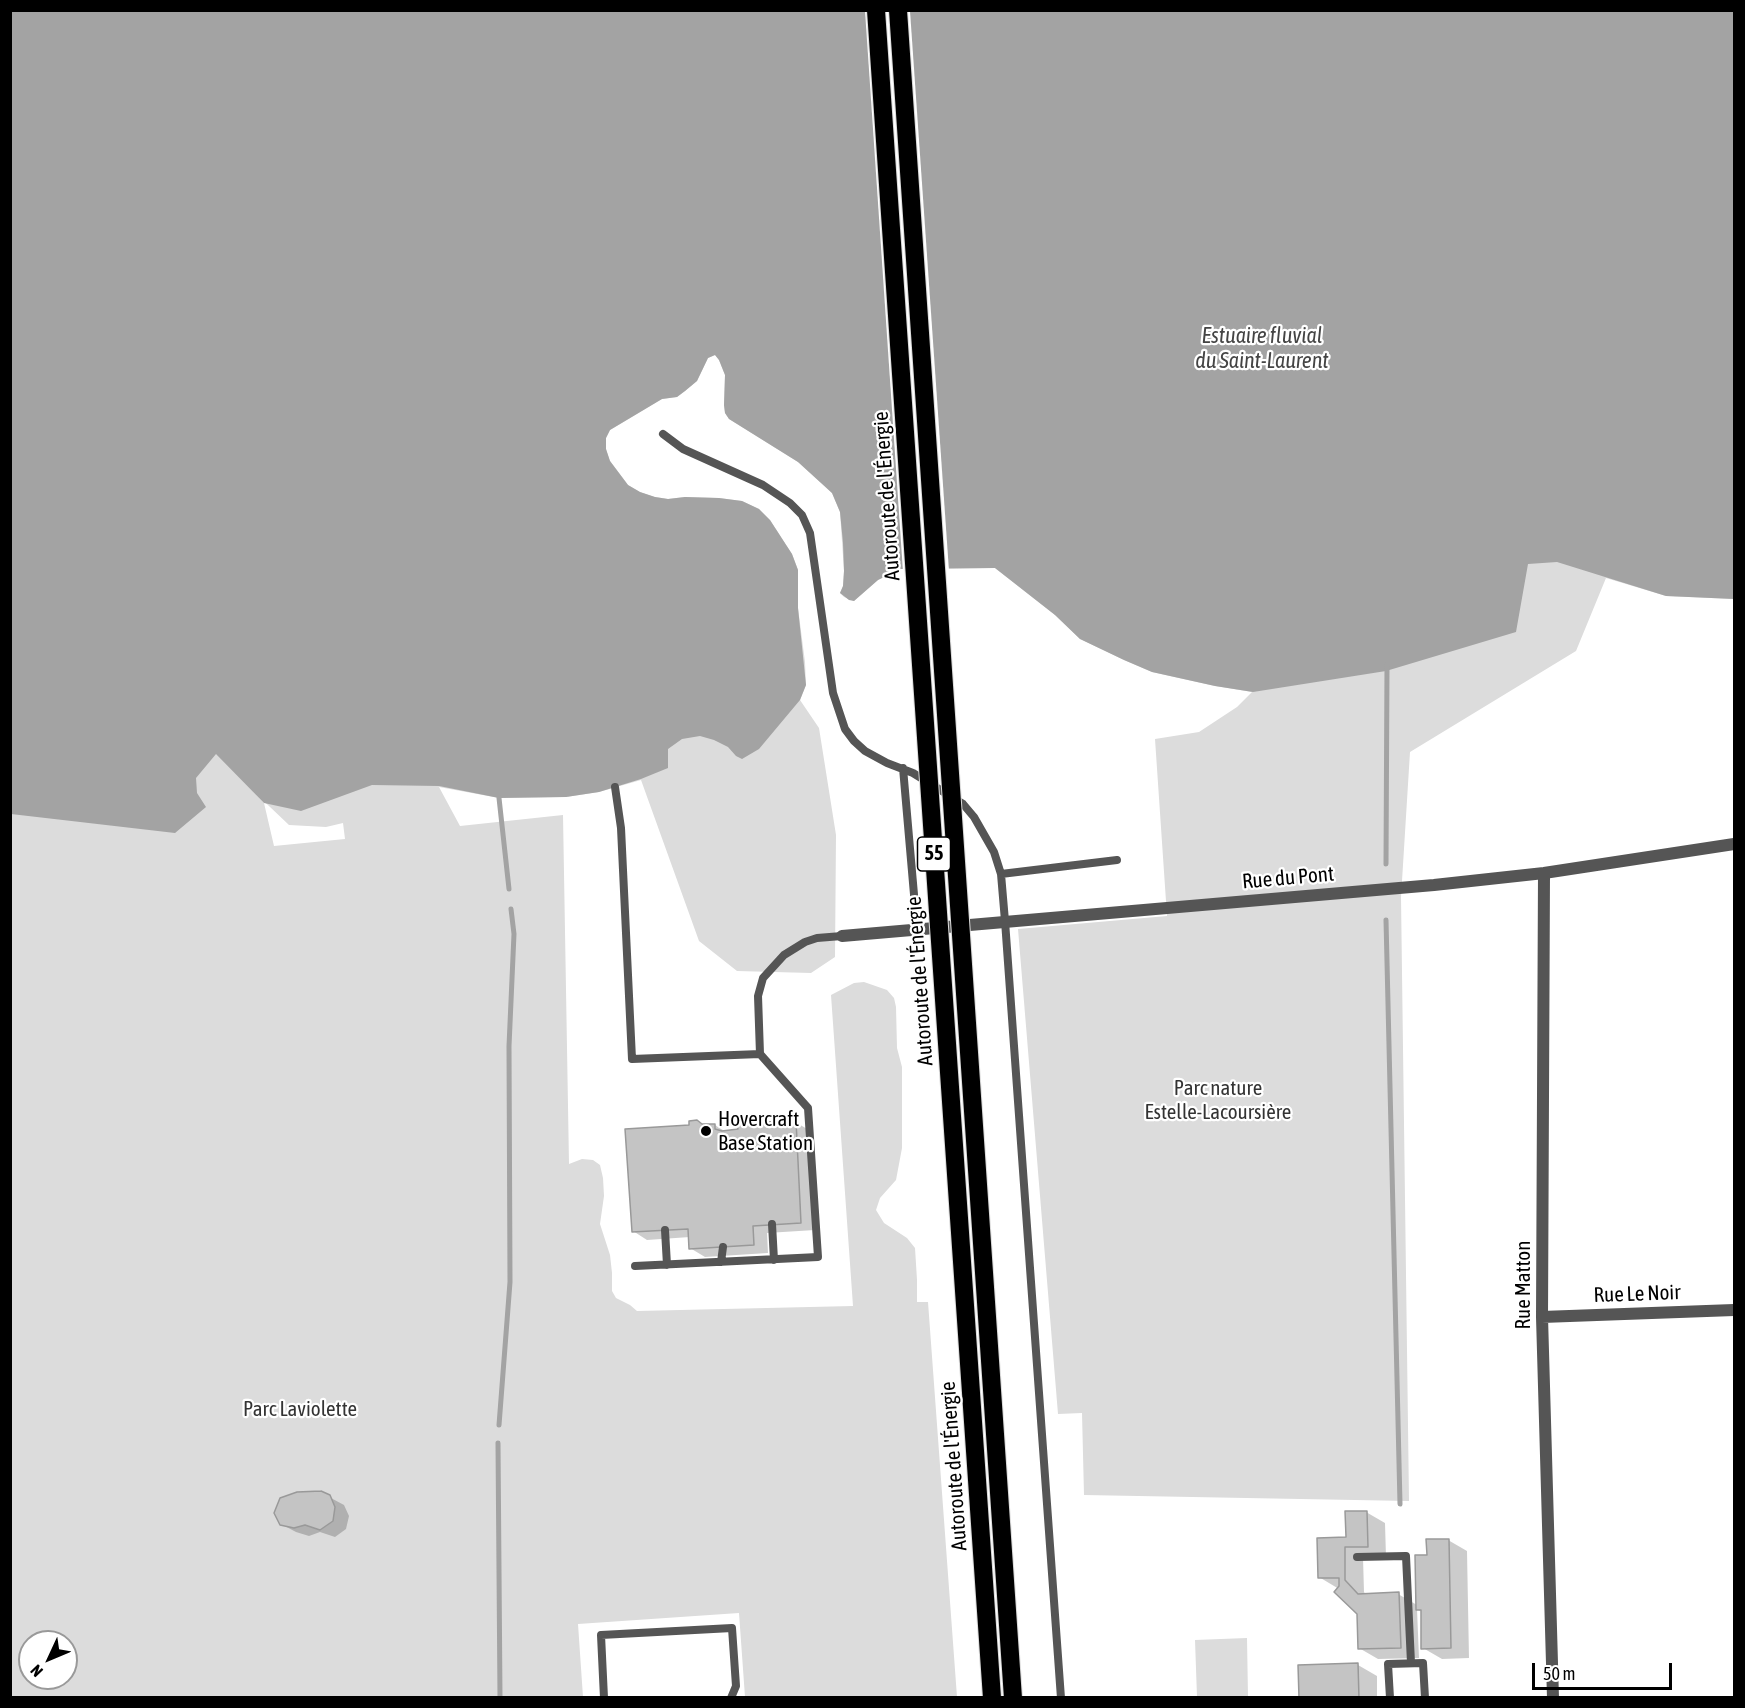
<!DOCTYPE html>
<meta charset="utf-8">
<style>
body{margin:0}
#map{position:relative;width:1745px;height:1708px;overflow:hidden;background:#fff;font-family:"Asap Condensed",sans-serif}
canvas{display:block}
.frame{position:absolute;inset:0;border:12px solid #000;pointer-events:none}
.north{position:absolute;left:18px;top:1630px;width:60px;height:60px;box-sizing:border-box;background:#fff;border:2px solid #999;border-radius:50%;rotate:226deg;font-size:16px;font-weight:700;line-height:24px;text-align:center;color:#000}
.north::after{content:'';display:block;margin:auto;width:21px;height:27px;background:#000;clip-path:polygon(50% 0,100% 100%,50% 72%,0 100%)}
.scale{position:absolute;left:1532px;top:1663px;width:140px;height:27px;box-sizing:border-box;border:3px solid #000;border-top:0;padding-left:8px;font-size:18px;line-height:21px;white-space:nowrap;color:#000;-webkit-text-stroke:4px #fff;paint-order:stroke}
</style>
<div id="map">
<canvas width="1745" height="1708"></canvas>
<div class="frame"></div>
<div class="north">N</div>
<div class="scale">50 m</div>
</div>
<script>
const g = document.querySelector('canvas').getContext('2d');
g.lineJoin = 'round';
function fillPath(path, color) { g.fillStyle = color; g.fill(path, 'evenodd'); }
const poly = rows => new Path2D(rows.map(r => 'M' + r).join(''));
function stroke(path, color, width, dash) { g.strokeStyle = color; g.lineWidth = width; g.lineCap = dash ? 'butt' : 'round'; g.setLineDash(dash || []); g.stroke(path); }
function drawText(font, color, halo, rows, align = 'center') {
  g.font = font + ' "Asap Condensed",sans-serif'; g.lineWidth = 4.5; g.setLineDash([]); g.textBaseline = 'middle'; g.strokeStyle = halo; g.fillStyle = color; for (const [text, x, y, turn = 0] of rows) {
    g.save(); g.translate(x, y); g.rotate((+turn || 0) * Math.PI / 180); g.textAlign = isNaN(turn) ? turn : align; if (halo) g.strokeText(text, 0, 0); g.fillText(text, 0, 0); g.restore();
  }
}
const green = poly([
 [668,335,1734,599,1666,596,1606,578,1576,651,1410,752,1401,897,1409,1501,1084,1495,1082,1413,1058,1414,1018,929,1167,916,1155,739,1199,732,1237,707,1252,692,1215,686,1152,672,1124,660,1080,639,1055,615,995,568,900,569,878,580,854,601,844,597,840,593,843,586,844,571,840,512,832,493,798,462,729,419,725,413,724,405,725,375,719,360,715,355,708,358,697,381,685,391,677,397,662,399,610,430,606,438,606,449,610,461,628,485,640,492,655,497,668,499,685,497,719,498,742,501,759,509,770,520,792,554,798,570,798,608,805,662,806,685,800,700,819,728,836,835,835,957,811,973,737,971,699,941,641,780,599,792,566,797,499,798,439,787,460,826,563,815,569,1164,582,1159,593,1160,600,1165,603,1178,604,1196,600,1224,610,1255,612,1273,612,1291,616,1298,630,1305,637,1311,853,1306,831,995,854,983,864,982,887,990,894,998,896,1007,897,1048,902,1067,902,1148,896,1180,880,1198,876,1210,884,1223,907,1238,915,1248,917,1280,917,1302,928,1302,957,1697,745,1697,739,1613,578,1624,583,1697,11,1697,11,400],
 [250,788,289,825,326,827,343,823,345,839,274,846,264,803],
 [30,1642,66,1642,66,1678,30,1678],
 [1247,1638,1248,1697,1197,1697,1195,1640]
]);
const water = poly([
 [11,11,1734,11,1734,599,1666,596,1557,562,1528,564,1516,632,1386,671,1253,692,1215,686,1152,672,1124,660,1080,639,1055,615,995,568,900,569,878,580,854,601,849,600,840,593,843,586,844,571,843,543,840,512,832,493,798,462,729,419,725,413,724,405,725,375,719,360,715,355,708,358,697,381,685,391,677,397,662,399,610,430,606,438,606,449,610,461,628,485,640,492,655,497,668,499,685,497,719,498,742,501,759,509,770,520,792,554,798,570,798,608,806,685,800,700,759,749,742,759,736,756,728,747,714,740,700,736,682,739,668,749,668,768,641,779,599,792,566,797,499,798,439,786,372,785,301,811,264,803,216,754,196,778,197,793,206,807,175,833,11,814]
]);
const pier = poly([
 [865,11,910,11,949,571,903,572]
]);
const shadow = poly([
 [795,1122,809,1130,815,1230,767,1233,768,1253,705,1257,690,1248,690,1237,647,1240,633,1231,704,1126,715,1125,726,1132],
 [329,1497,344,1505,349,1516,346,1529,335,1537,320,1532,309,1536,296,1532,281,1524],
 [1366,1512,1385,1523,1386,1557,1363,1557,1364,1592,1366,1595,1398,1594,1417,1605,1428,1557,1448,1540,1467,1551,1469,1658,1442,1659,1423,1648,1422,1612,1417,1609,1419,1658,1378,1659,1359,1648,1358,1613,1339,1589,1319,1577],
 [1358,1665,1377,1676,1377,1698,1301,1698]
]);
const stream = poly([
 [499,798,509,889],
 [1386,864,1387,665],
 [1386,920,1400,1504],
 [499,1425,510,1282,509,1046,514,934,511,909],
 [498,1443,500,1698]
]);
const building = poly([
 [697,1120,702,1124,715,1124,715,1129,722,1131,738,1129,737,1124,796,1120,801,1223,753,1226,754,1245,689,1249,688,1229,632,1232,625,1129,689,1125,689,1121,697,1120],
 [321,1491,330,1495,335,1507,333,1521,320,1530,305,1525,294,1528,280,1525,274,1513,280,1498,297,1492,321,1491],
 [1345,1511,1367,1511,1368,1547,1345,1547,1345,1580,1358,1594,1399,1592,1401,1648,1358,1649,1357,1614,1334,1592,1339,1586,1339,1578,1318,1578,1317,1538,1346,1537,1345,1511],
 [1426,1539,1449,1539,1451,1648,1421,1649,1421,1610,1416,1610,1415,1555,1427,1555,1426,1539],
 [1358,1663,1359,1698,1299,1698,1298,1665,1358,1663]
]);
const service = poly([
 [663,434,683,449,763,485,790,503,802,515,810,533,833,693,845,729,854,741,865,751,887,763,913,773,963,804,974,817,994,852,1001,874,1005,921,1061,1698],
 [903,768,917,929],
 [615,787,621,828,632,1059,760,1054,758,996,763,978,784,955,805,942,817,938,842,936],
 [1001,874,1117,860],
 [772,1224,774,1260],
 [665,1230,667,1265],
 [721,1262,723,1247],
 [635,1266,818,1257,808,1108,760,1054],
 [1357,1557,1406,1556,1411,1663],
 [604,1698,601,1635,732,1628,736,1686,731,1698],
 [1390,1698,1388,1664,1423,1663,1425,1698]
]);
const minor = poly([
 [1544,873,1542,1317,1553,1698],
 [842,936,1434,885,1544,873,1734,844],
 [1542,1317,1734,1310]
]);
const motorwayBridge = poly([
 [876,10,992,1698],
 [898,10,1013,1698]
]);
const markers = [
 [706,1131,6,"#000"]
];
const shields = [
 [934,854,33]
];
const shieldNames = [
 ["55",934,854]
];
const streetNames = [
 ["Autoroute de l'Énergie",887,496,-94],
 ["Rue du Pont",1288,878,-5],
 ["Autoroute de l'Énergie",920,981,-94],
 ["Rue Matton",1523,1285,-90],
 ["Rue Le Noir",1637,1294,-2],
 ["Autoroute de l'Énergie",954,1466,-94]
];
const parkNames = [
 ["Parc nature",1218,1088],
 ["Estelle-Lacoursière",1218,1112],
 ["Parc Laviolette",300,1409]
];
const poiNames = [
 ["Hovercraft",718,1119],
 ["Base Station",718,1143]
];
const waterNames = [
 ["Estuaire fluvial",1262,336],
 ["du Saint-Laurent",1262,361]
];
fillPath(green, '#dcdcdc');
fillPath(water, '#a3a3a3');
fillPath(pier, '#fff');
fillPath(shadow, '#0003');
stroke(stream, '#a3a3a3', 5);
fillPath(building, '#c4c4c4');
stroke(building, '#999', 1.5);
stroke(service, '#555', 8);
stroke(minor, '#555', 12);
stroke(motorwayBridge, '#dbdbdb', 20, []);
stroke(motorwayBridge, '#000', 18);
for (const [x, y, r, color] of markers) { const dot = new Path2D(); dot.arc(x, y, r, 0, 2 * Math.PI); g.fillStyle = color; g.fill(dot); stroke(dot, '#fff', 2); }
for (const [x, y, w] of shields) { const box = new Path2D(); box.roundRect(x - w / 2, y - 17, w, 34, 4.5); g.fillStyle = '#fff'; g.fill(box); stroke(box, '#000', 1.5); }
drawText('bold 20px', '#000', null, shieldNames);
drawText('21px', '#000', '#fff', streetNames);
drawText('21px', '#333', '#fff', parkNames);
drawText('21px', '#000', '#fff', poiNames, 'left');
drawText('italic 22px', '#444', '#fff', waterNames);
</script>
